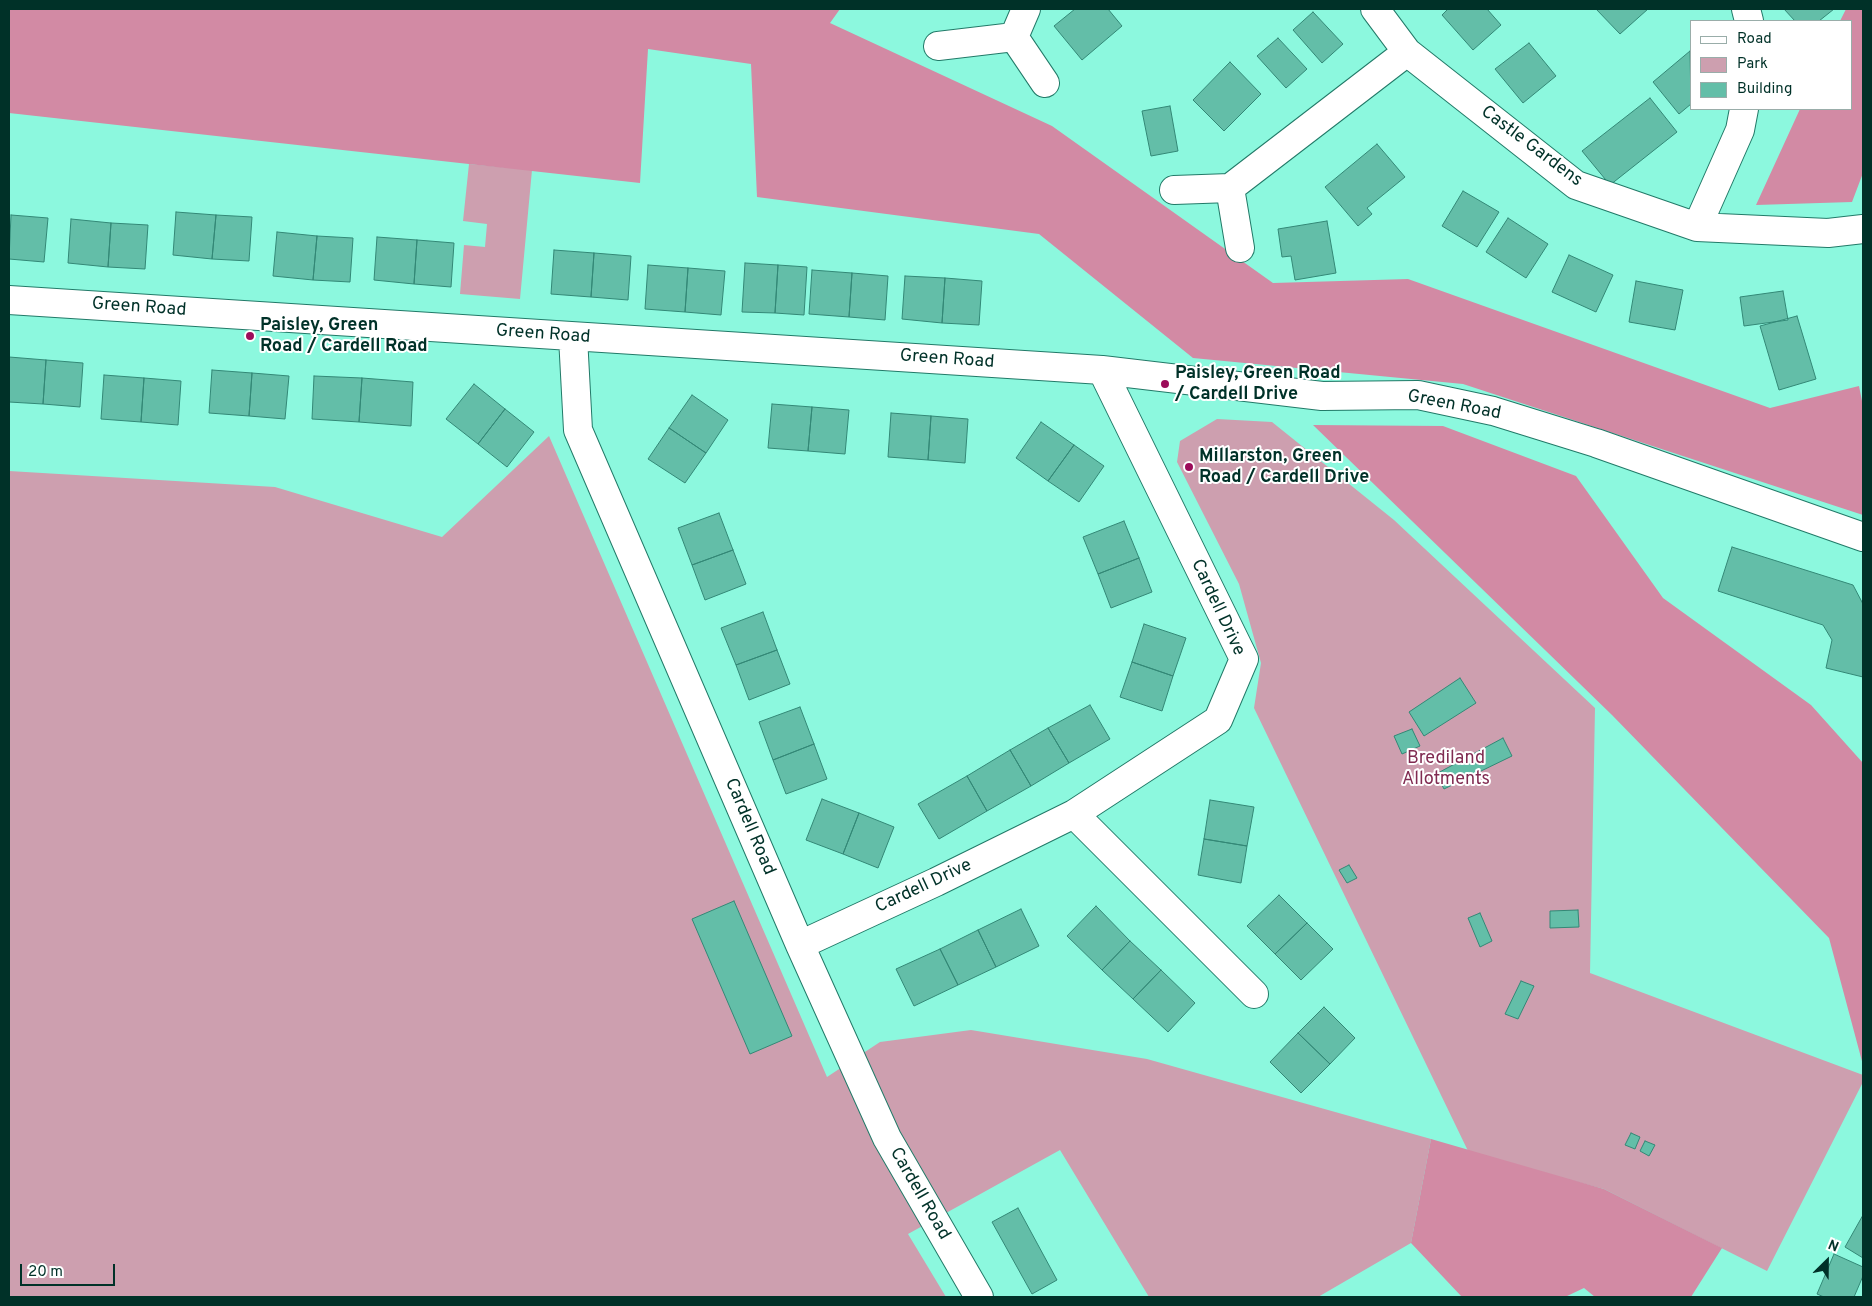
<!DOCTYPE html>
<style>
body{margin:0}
#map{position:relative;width:1872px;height:1306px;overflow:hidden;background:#8cf8de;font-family:Overpass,sans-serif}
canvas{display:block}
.frame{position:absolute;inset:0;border:10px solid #003128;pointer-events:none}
.legend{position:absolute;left:1690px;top:20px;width:162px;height:90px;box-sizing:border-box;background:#fff;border:1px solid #99ada9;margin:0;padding:6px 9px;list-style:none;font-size:15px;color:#003128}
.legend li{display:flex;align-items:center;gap:10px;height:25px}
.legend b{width:25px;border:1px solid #99ada9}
.north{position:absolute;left:1802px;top:1236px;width:50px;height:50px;-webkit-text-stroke:4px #fff;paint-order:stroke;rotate:23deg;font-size:14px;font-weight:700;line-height:20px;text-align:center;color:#003128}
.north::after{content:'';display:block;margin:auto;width:18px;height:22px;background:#003128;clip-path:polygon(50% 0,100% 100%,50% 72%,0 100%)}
.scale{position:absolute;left:20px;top:1264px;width:95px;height:22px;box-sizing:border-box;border:2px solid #003128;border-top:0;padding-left:6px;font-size:15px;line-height:18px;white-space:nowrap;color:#003128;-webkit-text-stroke:4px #fff;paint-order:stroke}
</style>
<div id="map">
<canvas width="1872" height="1306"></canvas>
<div class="frame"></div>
<ul class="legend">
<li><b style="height:6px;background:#fff"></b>Road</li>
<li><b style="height:14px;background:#cd9faf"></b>Park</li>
<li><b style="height:14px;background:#63bea8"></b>Building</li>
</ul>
<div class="north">N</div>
<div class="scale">20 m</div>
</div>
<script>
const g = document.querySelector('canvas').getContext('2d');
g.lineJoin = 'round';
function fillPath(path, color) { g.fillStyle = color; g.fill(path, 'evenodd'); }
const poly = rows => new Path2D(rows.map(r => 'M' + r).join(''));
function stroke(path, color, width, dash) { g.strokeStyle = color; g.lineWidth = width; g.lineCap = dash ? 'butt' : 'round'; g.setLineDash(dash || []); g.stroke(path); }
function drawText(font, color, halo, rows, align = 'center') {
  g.font = font + ' Overpass,sans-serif'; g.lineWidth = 4; g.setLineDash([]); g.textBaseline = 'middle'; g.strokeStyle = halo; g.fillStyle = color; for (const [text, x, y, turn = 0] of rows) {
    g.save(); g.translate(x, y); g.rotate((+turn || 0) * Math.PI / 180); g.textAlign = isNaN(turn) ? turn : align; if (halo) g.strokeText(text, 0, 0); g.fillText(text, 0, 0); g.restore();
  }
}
const green = poly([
 [469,164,532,170,520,299,460,294,464,245,485,247,487,224,463,221],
 [1217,419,1272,422,1394,520,1595,708,1590,973,1863,1075,1863,1082,1767,1271,1604,1189,1469,1153,1254,708,1261,663,1239,584,1177,462,1180,441],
 [549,436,827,1077,880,1042,971,1030,1147,1059,1431,1139,1411,1243,1318,1297,1149,1297,1060,1150,908,1234,946,1297,9,1297,9,471,275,487,442,537]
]);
const forest = poly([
 [9,9,840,9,830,23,1052,126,1273,283,1408,279,1770,408,1859,386,1863,406,1863,515,1463,384,1193,358,1039,234,757,197,751,64,648,49,640,183,9,113],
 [1846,9,1863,9,1863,173,1852,202,1756,205,1800,109,1851,109,1851,21,1840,21],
 [1313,425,1443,426,1576,476,1663,598,1811,705,1863,763,1863,1065,1829,938,1612,715],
 [1431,1139,1604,1189,1722,1248,1691,1297,1595,1297,1584,1288,1565,1297,1462,1297,1411,1243]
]);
const building = poly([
 [1075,9,1108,9,1122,26,1082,60,1054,26,1075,9],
 [1448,9,1487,9,1501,25,1473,50,1442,15,1448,9],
 [1596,9,1648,9,1620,34,1596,9],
 [1784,9,1834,9,1819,21,1795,21,1784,9],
 [1313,12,1343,44,1322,63,1293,30,1313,12],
 [1278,38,1307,69,1286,88,1257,56,1278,38],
 [1529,43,1556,76,1523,103,1495,69,1529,43],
 [1690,51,1691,104,1679,114,1653,82,1690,51],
 [1230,62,1261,94,1224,131,1193,100,1230,62],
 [1650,98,1677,132,1610,185,1582,151,1650,98],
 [1170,106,1178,151,1151,156,1142,111,1170,106],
 [1377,144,1405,177,1367,208,1372,214,1358,226,1325,187,1377,144],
 [1463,191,1499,212,1477,247,1442,226,1463,191],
 [176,212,216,215,212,259,173,255,176,212],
 [11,215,48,218,44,262,9,259,11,215],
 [216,215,252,217,249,261,212,259,216,215],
 [1508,218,1548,244,1526,278,1486,252,1508,218],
 [71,219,111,223,108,267,68,263,71,219],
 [1327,221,1336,273,1295,280,1291,256,1282,257,1278,229,1327,221],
 [111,223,148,225,145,269,108,267,111,223],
 [277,232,317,236,313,280,273,276,277,232],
 [317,236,353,238,350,282,313,280,317,236],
 [377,237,417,240,414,284,374,280,377,237],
 [417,240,454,243,451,287,414,284,417,240],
 [554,250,594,253,591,297,551,294,554,250],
 [594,253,631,256,628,300,591,297,594,253],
 [1569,255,1613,275,1596,312,1552,292,1569,255],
 [745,263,778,265,775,313,742,312,745,263],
 [648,265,688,268,685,312,645,309,648,265],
 [778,265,807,267,804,315,775,313,778,265],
 [688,268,725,271,721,315,685,312,688,268],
 [812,270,852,273,849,317,809,314,812,270],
 [852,273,888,276,885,320,849,317,852,273],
 [905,276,945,278,942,323,902,319,905,276],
 [945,278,982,281,979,325,942,323,945,278],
 [1636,281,1683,290,1675,330,1629,322,1636,281],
 [1783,291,1788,320,1744,326,1740,297,1783,291],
 [1797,316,1816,379,1779,390,1760,326,1797,316],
 [9,357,46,360,43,404,9,402,9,357],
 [46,360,83,363,80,407,43,404,46,360],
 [212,370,252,373,249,416,209,413,212,370],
 [252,373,289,376,285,419,249,416,252,373],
 [104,375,144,378,141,422,101,419,104,375],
 [314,376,362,378,359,422,312,419,314,376],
 [144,378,181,381,178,425,141,422,144,378],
 [362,378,413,382,411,426,359,422,362,378],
 [474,384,505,409,478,444,446,419,474,384],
 [692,395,728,420,706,453,669,428,692,395],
 [772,404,812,407,808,451,768,448,772,404],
 [812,407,849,410,845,454,808,451,812,407],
 [505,409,534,432,507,467,478,444,505,409],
 [891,413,931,416,928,460,888,457,891,413],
 [931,416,968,419,965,463,928,460,931,416],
 [1041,422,1074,445,1048,481,1016,458,1041,422],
 [669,428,706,453,685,483,648,459,669,428],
 [1074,445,1104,466,1079,502,1048,481,1074,445],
 [719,513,733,550,692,565,678,528,719,513],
 [1124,521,1139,558,1098,574,1083,537,1124,521],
 [1732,547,1853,585,1863,604,1863,677,1826,668,1832,640,1823,625,1718,591,1732,547],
 [733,550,746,584,705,600,692,565,733,550],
 [1139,558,1152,592,1111,608,1098,574,1139,558],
 [763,612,777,650,736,665,721,628,763,612],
 [1144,624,1186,638,1173,676,1132,662,1144,624],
 [777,650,790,684,749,700,736,665,777,650],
 [1132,662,1173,676,1162,711,1120,697,1132,662],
 [1460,678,1476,703,1424,736,1409,712,1460,678],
 [1090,705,1110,739,1069,763,1048,728,1090,705],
 [800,707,814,744,773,760,759,722,800,707],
 [1048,728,1069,763,1031,786,1010,750,1048,728],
 [1412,729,1420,746,1402,754,1394,736,1412,729],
 [1503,738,1512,756,1444,789,1436,774,1503,738],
 [814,744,827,779,786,794,773,760,814,744],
 [1010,750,1031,786,987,811,967,776,1010,750],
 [967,776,987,811,939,839,918,804,967,776],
 [822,799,859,813,843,854,806,840,822,799],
 [1210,800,1254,807,1247,846,1204,839,1210,800],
 [859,813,894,827,878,868,843,854,859,813],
 [1204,839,1247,846,1241,883,1198,875,1204,839],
 [1349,865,1357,878,1347,883,1339,870,1349,865],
 [1279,895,1307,923,1275,954,1247,926,1279,895],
 [734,901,792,1036,750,1054,692,919,734,901],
 [1096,906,1130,941,1102,970,1067,936,1096,906],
 [1021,909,1039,946,996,967,978,930,1021,909],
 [1578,910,1579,927,1550,928,1550,911,1578,910],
 [1480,913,1492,941,1480,947,1468,918,1480,913],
 [1307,923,1333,949,1301,980,1275,954,1307,923],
 [978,930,996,967,958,985,940,949,978,930],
 [1130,941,1161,970,1133,999,1102,970,1130,941],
 [940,949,958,985,914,1006,896,969,940,949],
 [1161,970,1195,1003,1168,1032,1133,999,1161,970],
 [1521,981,1534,986,1518,1019,1505,1014,1521,981],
 [1324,1007,1355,1038,1330,1064,1298,1033,1324,1007],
 [1298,1033,1330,1064,1301,1093,1270,1062,1298,1033],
 [1631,1133,1640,1137,1635,1149,1625,1145,1631,1133],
 [1645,1141,1655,1145,1649,1156,1640,1151,1645,1141],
 [1018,1208,1057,1280,1032,1294,992,1222,1018,1208],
 [1863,1215,1863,1258,1845,1247,1863,1215],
 [1834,1254,1863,1267,1863,1276,1854,1297,1824,1297,1817,1294,1834,1254]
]);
const minor = poly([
 [1375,9,1407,52,1576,185,1697,227,1828,233,1863,229],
 [1746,9,1749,21],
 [1014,37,1026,9],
 [938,46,1014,37,1045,83],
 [1230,188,1240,248],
 [1174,190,1230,188,1407,52],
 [1697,227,1740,130,1744,109],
 [9,300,1102,370,1322,396,1418,395,1493,411,1596,443,1863,537],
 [573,337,578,430,800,945,887,1138,979,1297],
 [1074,814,1254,994],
 [800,945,936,882,1074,814,1218,720,1244,659,1102,370]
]);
const markers = [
 [250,336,5,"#9c0c5a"],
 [1165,384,5,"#9c0c5a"],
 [1189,467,5,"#9c0c5a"]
];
const streetNames = [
 ["Castle Gardens",1531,147,37],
 ["Green Road",139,308,4],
 ["Green Road",543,335,4],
 ["Green Road",947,360,4],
 ["Green Road",1454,406,11],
 ["Cardell Drive",1217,608,65],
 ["Cardell Road",749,827,67],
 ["Cardell Drive",924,887,-25],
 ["Cardell Road",919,1194,60]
];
const poiNames = [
 ["Paisley, Green",260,326],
 ["Road / Cardell Road",260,347],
 ["Paisley, Green Road",1175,374],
 ["/ Cardell Drive",1175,395],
 ["Millarston, Green",1199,457],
 ["Road / Cardell Drive",1199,478]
];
const parkNames = [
 ["Brediland",1446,759],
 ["Allotments",1446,780]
];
fillPath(green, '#cd9faf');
fillPath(forest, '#d28aa4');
fillPath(building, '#63bea8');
stroke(building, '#338876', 1);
stroke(minor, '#227a68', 30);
stroke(minor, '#fff', 28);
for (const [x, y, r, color] of markers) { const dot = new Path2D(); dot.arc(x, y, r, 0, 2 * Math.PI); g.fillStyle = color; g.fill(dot); stroke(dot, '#fff', 2); }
drawText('18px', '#003128', '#fff', streetNames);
drawText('bold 18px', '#003128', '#fff', poiNames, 'left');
drawText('18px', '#802b51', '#fff', parkNames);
</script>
